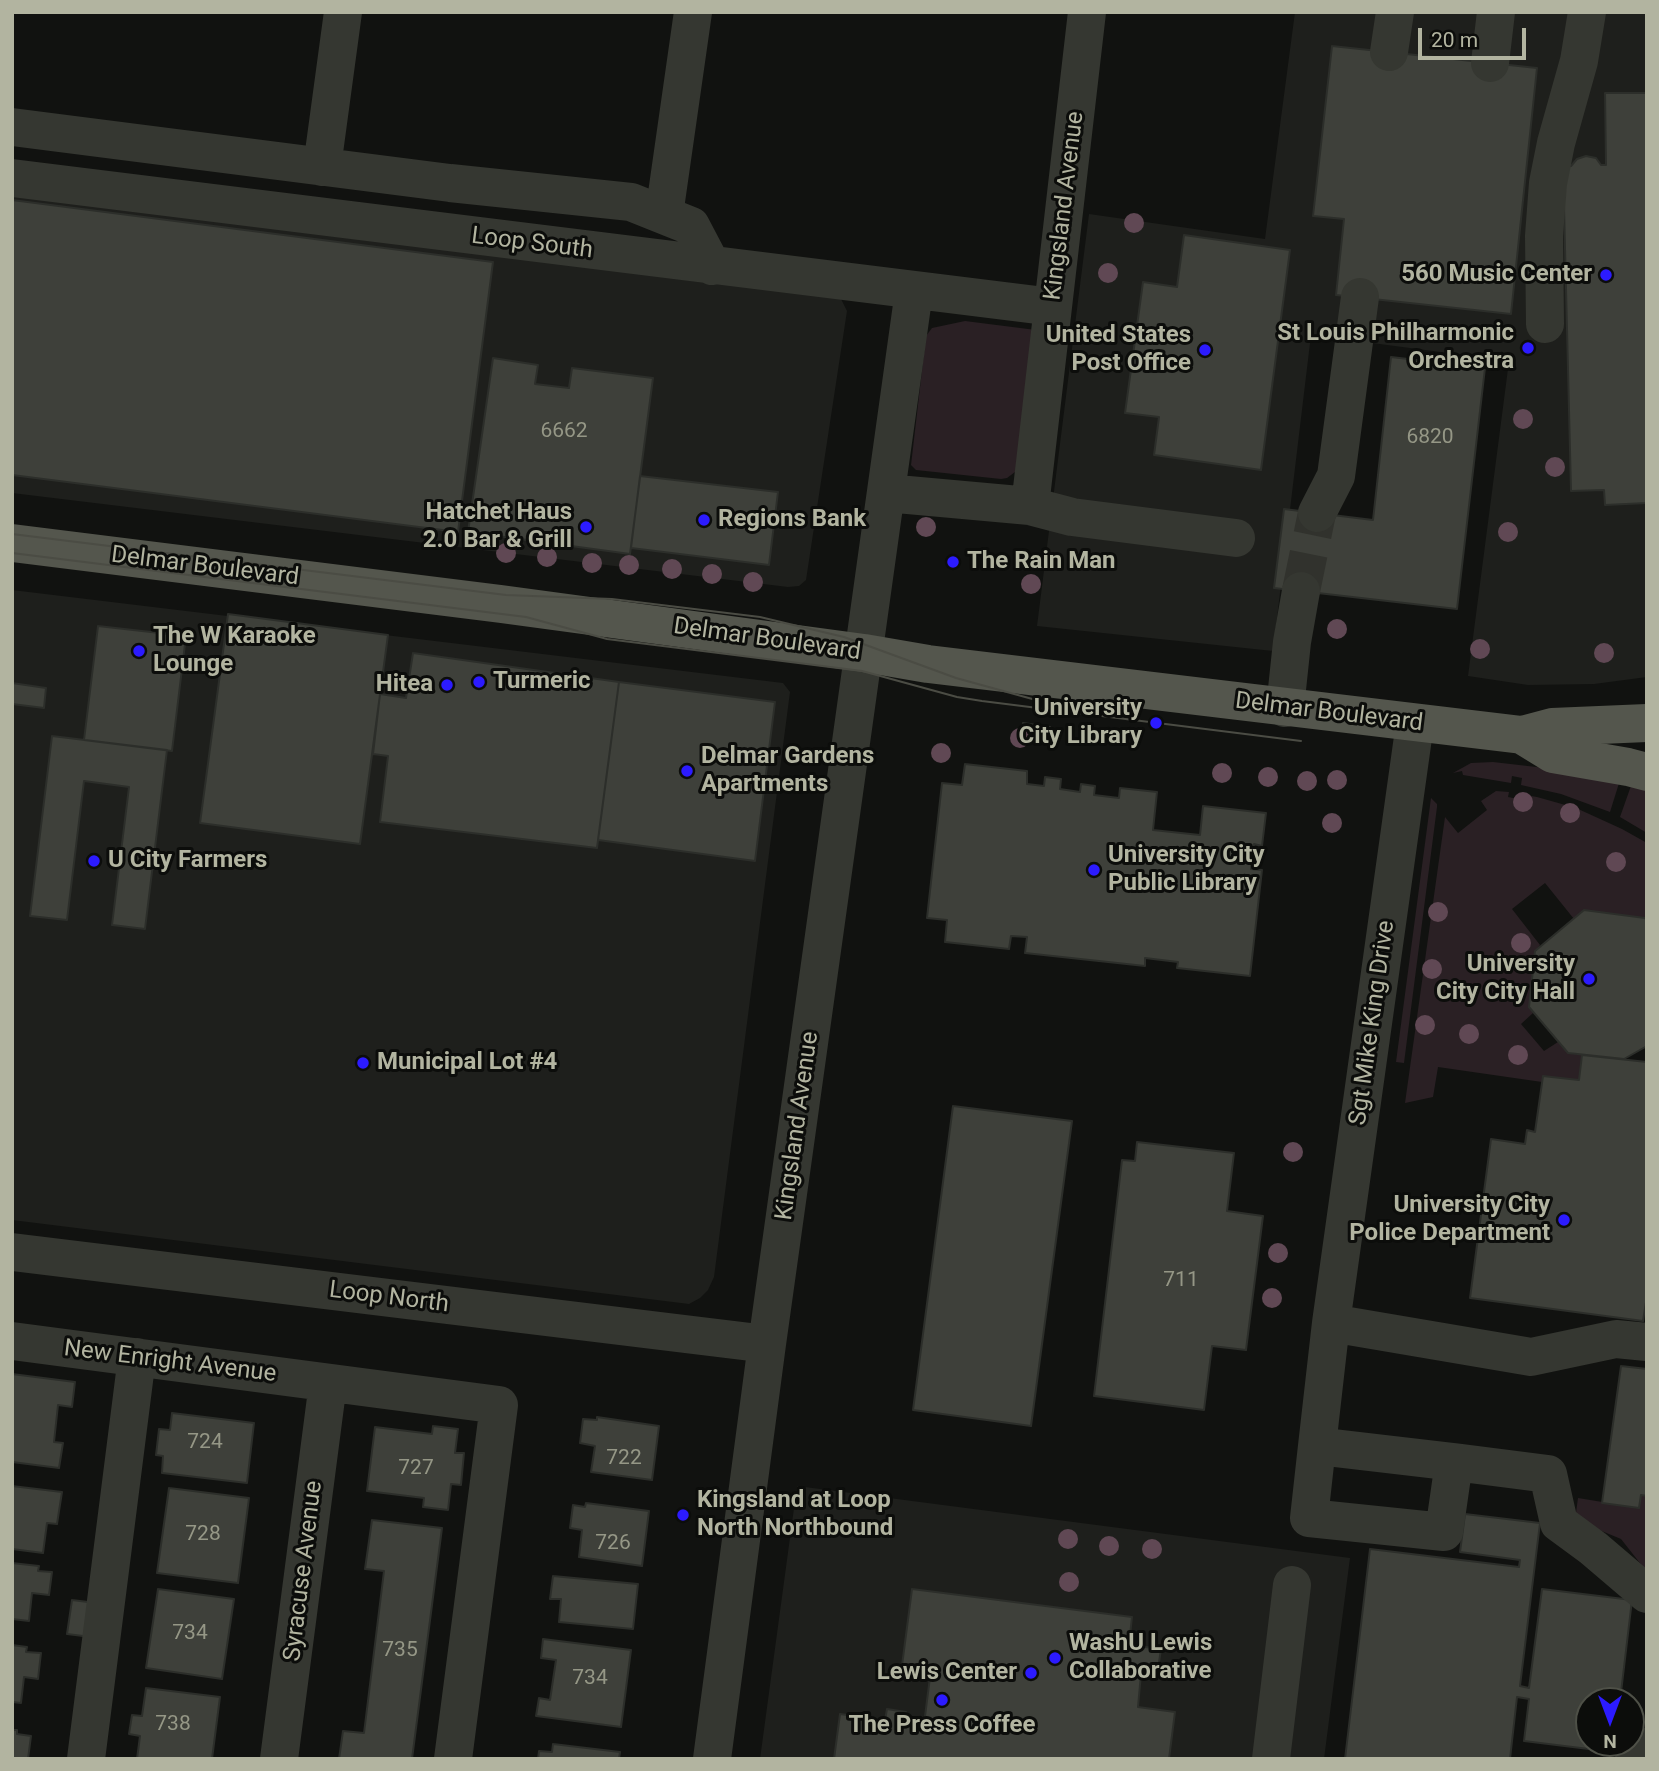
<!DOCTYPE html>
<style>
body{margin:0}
#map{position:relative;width:1659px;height:1771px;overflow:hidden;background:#111210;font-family:Roboto,sans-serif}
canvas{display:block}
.frame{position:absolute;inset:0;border:14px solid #b2b4a0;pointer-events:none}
.north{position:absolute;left:1575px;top:1687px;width:70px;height:70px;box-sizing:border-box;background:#0c0d0b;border:2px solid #4e5047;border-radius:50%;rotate:180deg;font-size:19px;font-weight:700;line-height:28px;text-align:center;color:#b2b4a0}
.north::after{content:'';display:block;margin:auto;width:24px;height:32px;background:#2c1bff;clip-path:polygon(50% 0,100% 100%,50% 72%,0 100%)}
.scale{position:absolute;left:1418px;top:28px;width:108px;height:32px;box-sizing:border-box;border:4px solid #b2b4a0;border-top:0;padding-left:9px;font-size:21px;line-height:24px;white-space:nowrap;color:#b2b4a0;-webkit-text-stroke:5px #0c0d0b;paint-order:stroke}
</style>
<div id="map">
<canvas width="1659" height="1771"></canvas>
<div class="frame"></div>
<div class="north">N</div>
<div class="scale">20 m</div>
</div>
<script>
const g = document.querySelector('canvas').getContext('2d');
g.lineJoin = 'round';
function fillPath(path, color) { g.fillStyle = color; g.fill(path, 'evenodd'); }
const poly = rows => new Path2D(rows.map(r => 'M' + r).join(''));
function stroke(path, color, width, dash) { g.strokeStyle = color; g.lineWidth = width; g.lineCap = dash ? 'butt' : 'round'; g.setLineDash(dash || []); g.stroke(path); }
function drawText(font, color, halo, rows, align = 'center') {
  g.font = font + ' Roboto,sans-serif'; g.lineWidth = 6; g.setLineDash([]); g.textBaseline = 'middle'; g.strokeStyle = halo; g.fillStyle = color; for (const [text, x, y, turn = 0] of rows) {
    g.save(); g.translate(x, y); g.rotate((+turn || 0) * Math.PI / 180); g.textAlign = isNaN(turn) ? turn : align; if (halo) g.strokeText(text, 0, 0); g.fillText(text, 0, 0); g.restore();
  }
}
const built = poly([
 [1295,12,1647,12,1647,677,1594,684,1528,685,1468,676,1509,361,1311,335,1273,651,1037,626,1089,214,1265,239],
 [12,190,841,299,847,311,806,580,799,586,788,587,12,493],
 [12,590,783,683,790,692,714,1277,708,1290,700,1298,689,1304,12,1220],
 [797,1486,1350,1558,1324,1759,760,1759]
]);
const green = poly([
 [965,321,1036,330,1019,469,1007,478,1001,479,916,470,911,465,926,336,932,328],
 [1493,762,1571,771,1620,780,1610,812,1561,794,1521,785,1522,778,1512,776,1511,783,1463,775,1462,771,1453,773,1471,763],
 [1632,783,1647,789,1647,833,1620,817],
 [1496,791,1509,792,1508,797,1518,799,1520,794,1537,797,1576,808,1622,829,1647,843,1647,921,1645,918,1584,910,1574,919,1545,883,1512,909,1540,945,1535,952,1529,1006,1533,1013,1521,1024,1544,1051,1558,1042,1568,1053,1582,1055,1579,1080,1543,1076,1542,1082,1438,1067,1433,1097,1405,1103,1445,817,1458,833,1487,810,1481,801],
 [1431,798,1437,804,1437,807,1404,1063,1396,1062],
 [1641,1495,1647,1496,1647,1572,1621,1539,1575,1520,1578,1498,1639,1508]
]);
const building = poly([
 [1332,46,1537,68,1511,314,1336,295,1344,219,1313,216,1332,46],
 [1605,93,1647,93,1647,503,1605,505,1604,490,1571,491,1563,167,1571,166,1577,159,1586,156,1596,158,1601,165,1606,165,1605,93],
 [12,200,493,262,458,532,12,475,12,200],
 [1184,235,1290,250,1261,470,1154,455,1159,417,1125,413,1143,282,1177,287,1184,235],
 [1391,357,1485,368,1457,609,1274,588,1284,509,1373,520,1391,357],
 [493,358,538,365,535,384,569,388,572,368,653,378,630,554,468,532,493,358],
 [640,476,778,492,769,565,631,548,640,476],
 [228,614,388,635,360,844,200,823,228,614],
 [98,626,186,636,172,751,84,740,98,626],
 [413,653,619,682,597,848,380,822,388,756,373,754,380,694,406,698,413,653],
 [619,682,775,702,755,861,598,840,619,682],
 [12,683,46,688,44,708,12,704,12,683],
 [1023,723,1050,727,1049,735,1022,732,1023,723],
 [52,736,167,750,145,929,112,925,129,787,84,781,67,920,30,916,52,736],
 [965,764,1027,771,1027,784,1044,786,1045,777,1061,779,1060,789,1080,792,1081,784,1095,786,1094,795,1119,798,1120,788,1157,792,1153,830,1200,835,1203,806,1266,813,1262,846,1254,844,1251,869,1262,870,1250,976,1177,968,1178,962,1145,958,1145,966,1025,953,1027,937,1011,936,1009,949,945,942,947,920,927,918,942,783,962,785,965,764],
 [1584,910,1645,918,1647,921,1647,1046,1624,1059,1568,1053,1529,1007,1535,951,1584,910],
 [1582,1055,1647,1062,1647,1296,1643,1321,1470,1298,1491,1139,1525,1144,1527,1130,1535,1132,1543,1076,1579,1080,1582,1055],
 [953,1106,1072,1121,1031,1426,913,1410,953,1106],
 [1137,1142,1234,1153,1227,1211,1263,1216,1246,1350,1212,1346,1204,1410,1094,1396,1122,1160,1135,1161,1137,1142],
 [1621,1366,1647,1369,1647,1496,1641,1495,1639,1508,1602,1503,1621,1366],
 [12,1374,75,1382,72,1407,58,1405,54,1442,63,1443,59,1468,12,1462,12,1374],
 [172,1413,254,1423,247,1483,162,1473,163,1456,156,1455,159,1429,170,1430,172,1413],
 [597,1417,659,1426,652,1480,591,1472,595,1446,580,1443,583,1419,597,1420,597,1417],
 [433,1426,458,1429,455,1453,464,1453,461,1485,451,1484,448,1510,423,1507,424,1498,367,1491,375,1427,432,1434,433,1426],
 [12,1486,62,1492,57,1524,47,1523,43,1553,12,1549,12,1486],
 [169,1488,249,1498,238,1583,157,1573,169,1488],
 [586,1503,649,1511,642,1566,579,1557,582,1530,570,1528,573,1505,585,1507,586,1503],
 [1465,1514,1540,1523,1520,1686,1529,1688,1542,1589,1632,1600,1620,1701,1589,1701,1589,1743,1614,1743,1613,1752,1524,1741,1529,1699,1517,1697,1510,1759,1345,1759,1370,1549,1519,1567,1520,1560,1460,1552,1465,1514],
 [372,1520,442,1528,412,1759,339,1759,343,1731,364,1733,384,1571,365,1569,372,1520],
 [12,1563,39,1566,38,1571,52,1572,49,1595,32,1593,29,1621,12,1619,12,1563],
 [553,1576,638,1584,633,1629,559,1622,561,1599,550,1599,553,1576],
 [158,1589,234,1599,222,1679,146,1668,158,1589],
 [912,1589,1132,1617,1129,1645,1161,1649,1157,1676,1141,1674,1138,1707,1175,1712,1169,1759,834,1759,840,1714,885,1720,887,1709,906,1712,905,1721,924,1724,930,1677,901,1673,912,1589],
 [72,1600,104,1604,99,1638,67,1634,72,1600],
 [543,1639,631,1650,621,1727,536,1716,539,1698,550,1700,556,1660,541,1658,543,1639],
 [12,1645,27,1647,26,1652,41,1653,38,1679,24,1677,21,1703,12,1702,12,1645],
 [146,1688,220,1697,212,1759,137,1759,140,1736,129,1734,132,1715,142,1716,146,1688],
 [12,1730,17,1730,17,1734,31,1736,28,1759,12,1759,12,1730],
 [553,1744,620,1752,619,1759,538,1759,539,1751,552,1752,553,1744]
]);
const minorTunnel = poly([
 [1301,591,1317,513]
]);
const minor = poly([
 [1389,52,1395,12],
 [1490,63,1496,12],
 [12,127,450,183,631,202,691,226,712,266],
 [322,167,343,12],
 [12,178,1053,307],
 [664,215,693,12],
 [1545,324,1544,236,1548,183,1556,143,1579,61,1587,12],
 [886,493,1030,506,1087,12],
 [1030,506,1072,517,1236,538],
 [1317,513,1336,476,1360,297],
 [1285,708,1292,642,1301,591],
 [12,1252,767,1344],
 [1331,1323,1531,1357,1616,1339,1647,1342],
 [12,1341,499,1405,453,1759],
 [1317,1446,1454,1462,1444,1532,1309,1518,1317,1446,1331,1323,1415,723],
 [1454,1462,1548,1474,1559,1523,1593,1548,1647,1594],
 [86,1759,137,1357],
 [279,1759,328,1383],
 [712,1759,767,1344,914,291],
 [1271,1759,1292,1585],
 [1634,1759,1647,1747]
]);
const major = poly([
 [12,543,501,604,864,653,928,664,1522,735,1552,727,1647,723],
 [1522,735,1553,754,1628,767,1647,772]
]);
const tram = poly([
 [12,534,506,595,612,599,760,617,844,637,956,678,1036,700],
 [12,553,526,617,607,639,862,671,957,697,982,701,1301,741]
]);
const trees = [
 [1134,223],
 [1108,273],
 [1523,419],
 [1555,467],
 [926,527],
 [1508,532],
 [506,553],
 [547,557],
 [592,563],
 [629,565],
 [672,569],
 [712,574],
 [753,582],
 [1031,584],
 [1337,629],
 [1480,649],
 [1604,653],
 [1020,738],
 [941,753],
 [1222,773],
 [1268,777],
 [1337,780],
 [1307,781],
 [1523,802],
 [1570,813],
 [1332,823],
 [1616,862],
 [1438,912],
 [1521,943],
 [1432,969],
 [1425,1025],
 [1469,1034],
 [1518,1055],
 [1293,1152],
 [1278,1253],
 [1272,1298],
 [1068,1539],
 [1109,1546],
 [1152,1549],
 [1069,1582]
];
const markers = [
 [1606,275,7,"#2c1bff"],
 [1528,348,7,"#2c1bff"],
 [1205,350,7,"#2c1bff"],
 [704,520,7,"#2c1bff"],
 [586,527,7,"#2c1bff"],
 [953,562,7,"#2c1bff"],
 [139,651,7,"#2c1bff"],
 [479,682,7,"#2c1bff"],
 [447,685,7,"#2c1bff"],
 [1156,723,7,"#2c1bff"],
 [687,771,7,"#2c1bff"],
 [94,861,7,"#2c1bff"],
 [1094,870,7,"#2c1bff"],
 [1589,979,7,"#2c1bff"],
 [363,1063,7,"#2c1bff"],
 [1564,1220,7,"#2c1bff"],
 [683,1515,7,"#2c1bff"],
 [1055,1658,7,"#2c1bff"],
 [1031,1673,7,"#2c1bff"],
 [942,1700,7,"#2c1bff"]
];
const numberNames = [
 ["6662",564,432],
 ["6820",1430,438],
 ["711",1181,1281],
 ["724",205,1443],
 ["722",624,1459],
 ["727",416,1469],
 ["728",203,1535],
 ["726",613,1544],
 ["734",190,1634],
 ["735",400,1651],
 ["734",590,1679],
 ["738",173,1725]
];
const streetNames = [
 ["Kingsland Avenue",1065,206,-83],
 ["Loop South",532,244,7],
 ["Delmar Boulevard",205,567,7],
 ["Delmar Boulevard",767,640,8],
 ["Delmar Boulevard",1329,713,7],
 ["Sgt Mike King Drive",1373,1023,-82],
 ["Kingsland Avenue",798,1126,-82],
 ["Loop North",389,1298,7],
 ["New Enright Avenue",170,1362,7],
 ["Syracuse Avenue",304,1571,-83]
];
const poiNames = [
 ["560 Music Center",1592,275,"right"],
 ["St Louis Philharmonic",1514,334,"right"],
 ["Orchestra",1514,362,"right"],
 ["United States",1191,336,"right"],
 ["Post Office",1191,364,"right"],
 ["Hatchet Haus",572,513,"right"],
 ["2.0 Bar & Grill",572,541,"right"],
 ["Regions Bank",718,520],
 ["The Rain Man",967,562],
 ["The W Karaoke",153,637],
 ["Lounge",153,665],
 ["Turmeric",493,682],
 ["Hitea",433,685,"right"],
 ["University",1142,709,"right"],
 ["City Library",1142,737,"right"],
 ["Delmar Gardens",701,757],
 ["Apartments",701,785],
 ["University City",1108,856],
 ["Public Library",1108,884],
 ["U City Farmers",108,861],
 ["University",1575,965,"right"],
 ["City City Hall",1575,993,"right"],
 ["Municipal Lot #4",377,1063],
 ["University City",1550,1206,"right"],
 ["Police Department",1550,1234,"right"],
 ["Kingsland at Loop",697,1501],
 ["North Northbound",697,1529],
 ["WashU Lewis",1069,1644],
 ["Collaborative",1069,1672],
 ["Lewis Center",1017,1673,"right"],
 ["The Press Coffee",942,1726,"center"]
];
fillPath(built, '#1e1f1c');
fillPath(green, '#2a2024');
fillPath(building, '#3e403a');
stroke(building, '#2c2e2a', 2);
stroke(minorTunnel, '#31322d', 38, [38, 19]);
stroke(minor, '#353731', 38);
stroke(major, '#54564d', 38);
stroke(tram, '#4b4c44', 2);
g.fillStyle = '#604854';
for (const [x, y] of trees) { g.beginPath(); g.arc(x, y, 10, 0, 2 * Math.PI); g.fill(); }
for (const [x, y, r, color] of markers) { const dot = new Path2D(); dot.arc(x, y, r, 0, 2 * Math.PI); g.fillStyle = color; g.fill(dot); stroke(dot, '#0c0d0b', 2.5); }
drawText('21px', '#959786', null, numberNames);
drawText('24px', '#b2b4a0', '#0c0d0b', streetNames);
drawText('bold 24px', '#b2b4a0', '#0c0d0b', poiNames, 'left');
</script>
